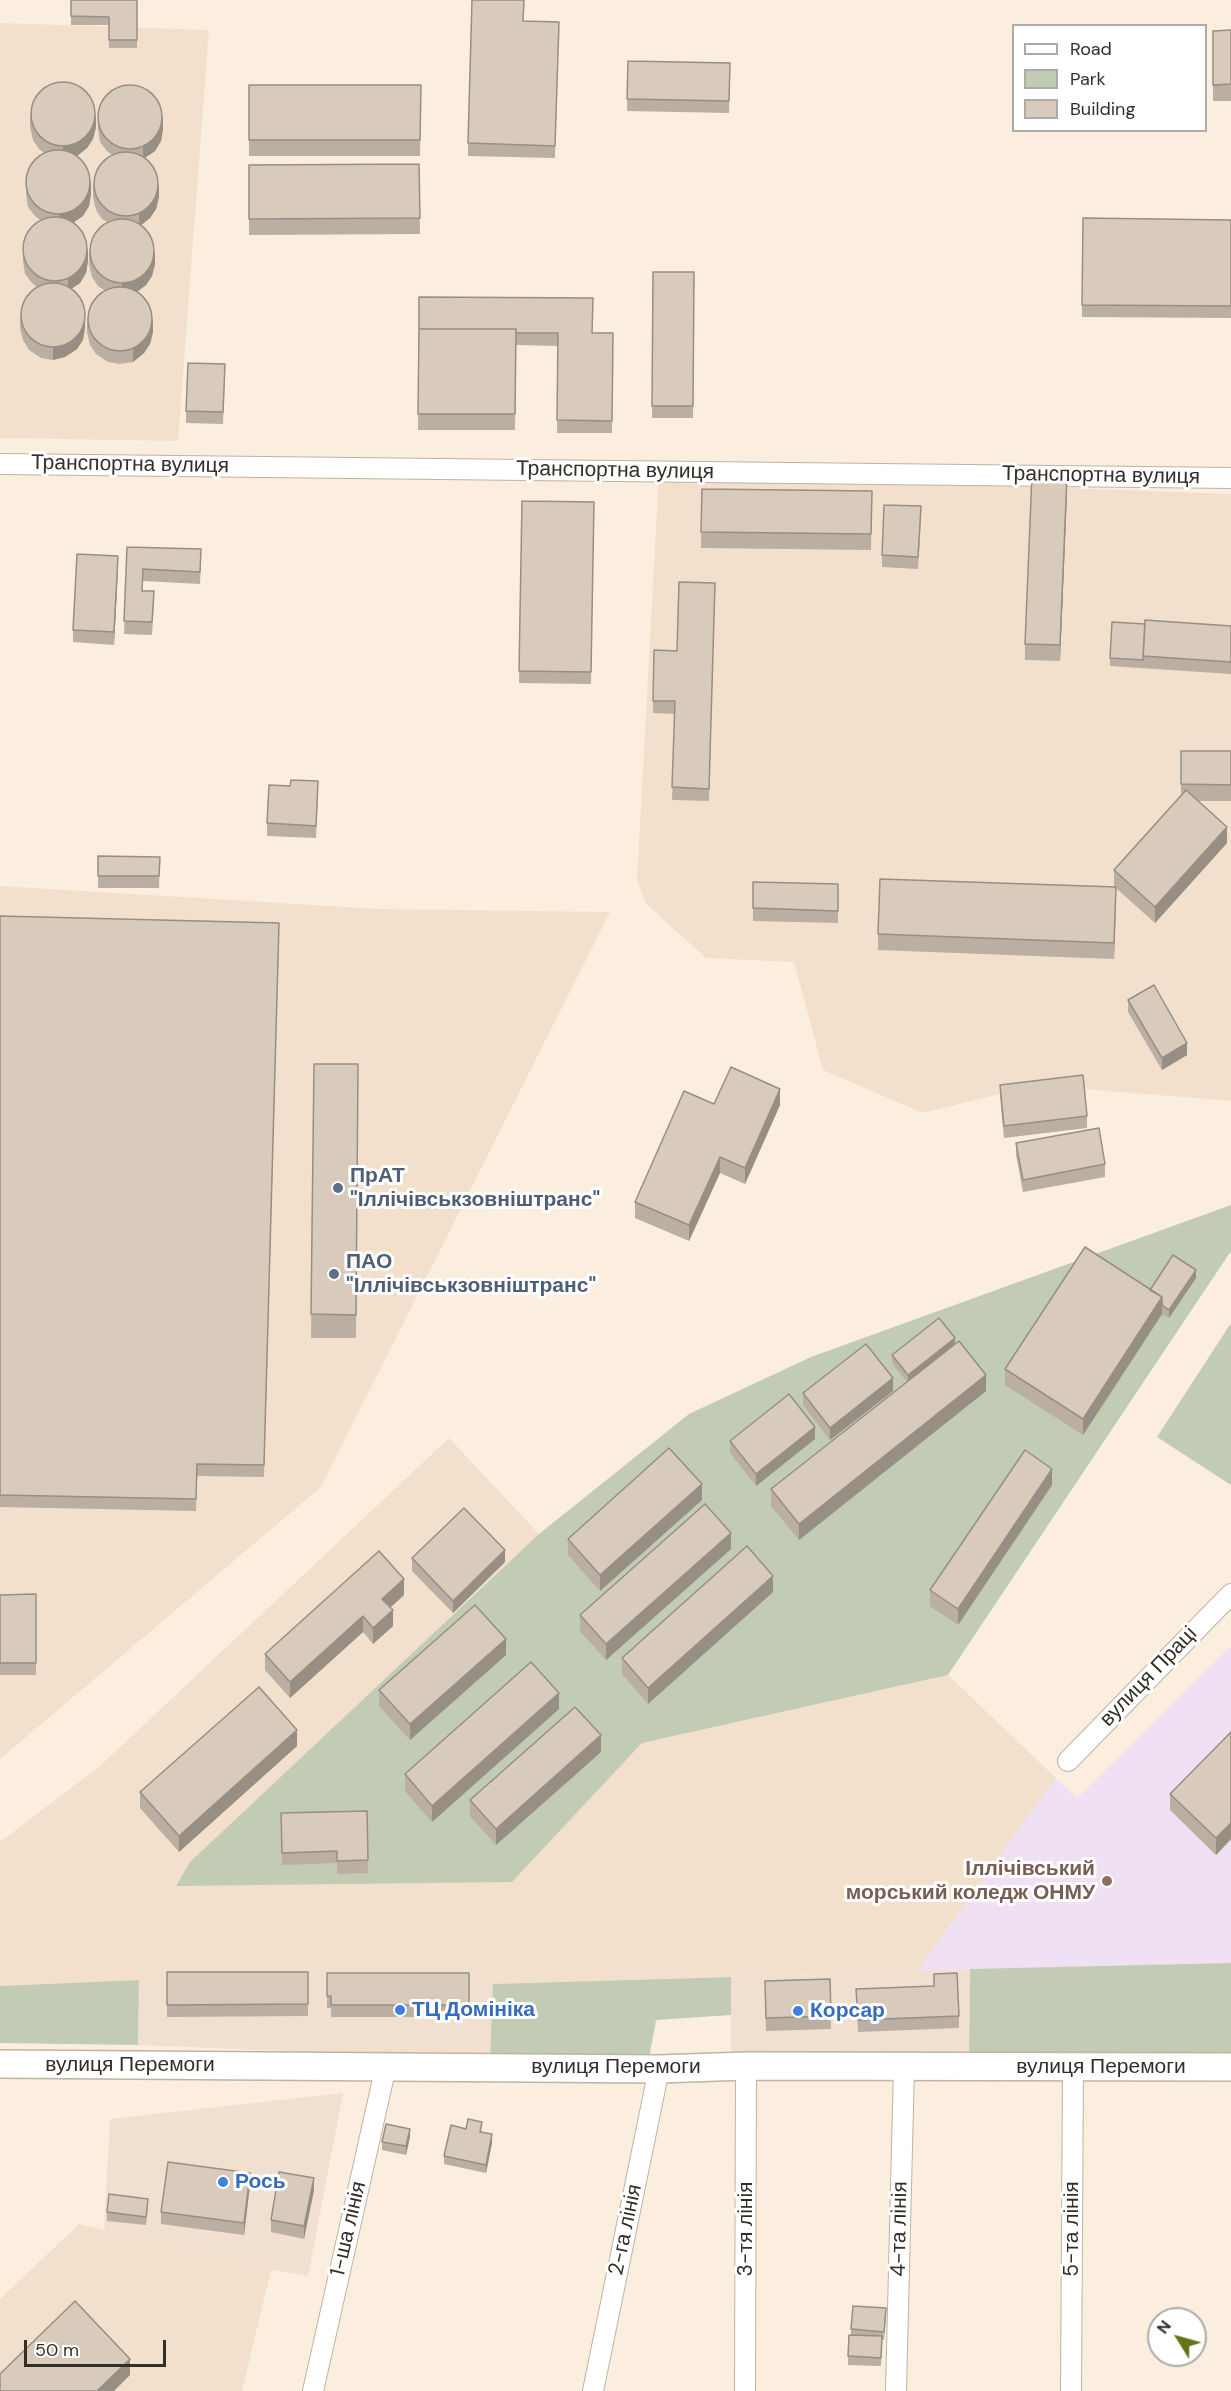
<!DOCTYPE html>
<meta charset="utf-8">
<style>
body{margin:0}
#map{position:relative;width:1231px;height:2391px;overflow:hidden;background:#fbeede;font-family:"DM Sans",sans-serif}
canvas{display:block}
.legend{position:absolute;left:1012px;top:24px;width:195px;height:108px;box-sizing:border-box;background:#fff;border:2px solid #adaba9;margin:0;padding:8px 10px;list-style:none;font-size:18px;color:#332e28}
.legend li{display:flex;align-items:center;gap:12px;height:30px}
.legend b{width:30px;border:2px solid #adaba9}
.north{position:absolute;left:1147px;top:2307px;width:60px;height:60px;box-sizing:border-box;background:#fff;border:2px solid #adaba9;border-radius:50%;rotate:307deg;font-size:16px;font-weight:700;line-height:24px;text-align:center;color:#332e28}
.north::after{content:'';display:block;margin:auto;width:21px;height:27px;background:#67731d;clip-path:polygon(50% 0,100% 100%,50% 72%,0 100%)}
.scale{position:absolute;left:24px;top:2340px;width:142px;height:27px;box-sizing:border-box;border:3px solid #332e28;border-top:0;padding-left:8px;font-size:18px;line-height:21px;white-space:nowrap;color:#332e28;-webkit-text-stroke:4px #fff;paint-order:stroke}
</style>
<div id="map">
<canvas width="1231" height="2391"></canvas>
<ul class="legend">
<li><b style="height:8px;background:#fff"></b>Road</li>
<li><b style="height:16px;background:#c2cbb3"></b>Park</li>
<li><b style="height:16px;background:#d8cbbc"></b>Building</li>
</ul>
<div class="north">N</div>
<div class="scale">50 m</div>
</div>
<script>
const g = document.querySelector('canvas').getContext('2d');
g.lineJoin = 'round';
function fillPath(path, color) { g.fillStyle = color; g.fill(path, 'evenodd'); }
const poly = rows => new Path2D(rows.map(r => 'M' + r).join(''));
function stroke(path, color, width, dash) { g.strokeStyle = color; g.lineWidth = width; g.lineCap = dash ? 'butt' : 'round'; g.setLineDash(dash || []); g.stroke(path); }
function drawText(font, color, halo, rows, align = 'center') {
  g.font = font + ' "DM Sans",sans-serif'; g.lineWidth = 6; g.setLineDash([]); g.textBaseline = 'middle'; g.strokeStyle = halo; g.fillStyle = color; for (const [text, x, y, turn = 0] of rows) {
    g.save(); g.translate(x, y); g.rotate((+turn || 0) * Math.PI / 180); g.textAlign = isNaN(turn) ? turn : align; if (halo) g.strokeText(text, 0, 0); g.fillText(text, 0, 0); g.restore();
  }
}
const commercial = poly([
 [970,1969,969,2061,731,2056,731,1977],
 [139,1980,493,1984,490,2059,138,2045],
 [343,2093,308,2276,271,2270,104,2231,110,2119]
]);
const built = poly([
 [0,23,209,30,178,441,0,438],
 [659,473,1231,494,1231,1101,1036,1085,923,1113,823,1070,794,962,706,958,646,904,637,880],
 [0,886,380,909,610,912,321,1487,0,1759],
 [449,1438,539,1534,190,1862,512,1882,642,1743,948,1675,1056,1778,917,1971,493,1984,139,1980,0,1986,0,1842,100,1766],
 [79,2224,271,2270,242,2391,0,2391,0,2299]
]);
const education = poly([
 [1231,1646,1231,1963,917,1971,1056,1778,1077,1798]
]);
const green = poly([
 [1231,1205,1231,1251,948,1675,642,1743,512,1882,176,1886,190,1862,539,1534,689,1414,811,1357],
 [1231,1323,1231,1485,1157,1437],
 [1231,1963,1231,2057,969,2061,970,1969],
 [731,1977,731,2015,656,2020,650,2053,644,2060,490,2059,493,1984],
 [139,1980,138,2045,0,2043,0,1986]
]);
const street = poly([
 [0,464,1231,478],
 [1068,1761,1231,1594],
 [313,2391,386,2066],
 [593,2391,659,2069],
 [745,2391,746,2066],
 [896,2391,904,2066],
 [1071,2391,1073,2067]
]);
const secondary = poly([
 [0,2064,659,2069,746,2066,1231,2067]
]);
const wall = poly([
 [71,0,137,0,137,48,109,48,109,25,71,25],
 [523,21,559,22,555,158,468,156,468,143],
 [1231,30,1231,101,1213,101,1213,31],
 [628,61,730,63,729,113,627,111],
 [249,85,421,85,420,156,249,156],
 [30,115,96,127,93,139,87,148,77,155,91,194,89,206,83,216,74,222,88,261,86,273,80,283,71,289,85,328,83,340,77,349,65,357,53,360,41,358,29,350,23,340,20,328,20,316,37,287,32,283,25,274,23,261,23,249,40,220,35,216,28,207,26,194,26,182,44,153,39,149,33,140,30,127],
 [98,117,163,129,161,141,155,151,145,158,159,197,156,209,150,218,141,225,155,264,152,276,146,285,137,292,153,332,150,344,144,353,133,362,120,364,108,362,96,354,90,345,87,332,87,320,105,291,98,286,92,277,89,264,89,252,107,222,102,219,96,210,93,197,93,185,112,155,107,151,100,142,98,129],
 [419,164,420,234,249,235,249,165],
 [1231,220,1231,318,1082,317,1082,305],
 [653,272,694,272,693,418,652,418],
 [419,297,593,333,613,333,612,433,557,433,558,346,516,345,515,430,418,430],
 [225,377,223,424,186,423,186,411],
 [702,489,872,491,871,550,701,548],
 [1067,492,1060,661,1025,660,1025,644],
 [522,501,594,502,591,684,519,683],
 [921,519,918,569,882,567,882,555],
 [127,547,201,561,200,584,143,581,142,591,154,603,152,635,124,634],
 [118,568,114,645,73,642,73,630],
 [715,583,709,801,672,800,675,714,653,713,653,701,677,651],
 [1145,624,1231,626,1231,674,1110,666,1110,658],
 [1181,751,1231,751,1231,801,1198,801,1227,843,1155,923,1116,888,1114,959,878,950,878,934,1115,887,1114,886,1114,870,1181,796],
 [290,786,318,793,316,838,267,836,267,823],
 [160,857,159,888,98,888,98,876],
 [838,884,838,923,753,921,753,908],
 [0,916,279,935,264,1477,197,1476,196,1511,0,1507],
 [1128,1000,1187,1055,1162,1070,1128,1012],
 [314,1064,358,1064,356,1338,311,1338],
 [1000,1085,1087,1116,1087,1128,1004,1138,1000,1097],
 [714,1104,780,1105,745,1184,720,1173,689,1241,635,1218,635,1202],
 [1016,1143,1105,1164,1105,1177,1023,1192,1016,1155],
 [1196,1278,1169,1318,1162,1314,1083,1435,1005,1385,1005,1369,1150,1290],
 [955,1344,986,1391,799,1540,771,1506,771,1489,907,1382,892,1363,892,1355],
 [893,1391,830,1440,803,1405,803,1393],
 [815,1439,756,1486,730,1453,730,1441],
 [1052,1485,958,1625,930,1606,930,1590],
 [702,1500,600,1591,568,1555,568,1539],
 [731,1549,606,1660,580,1631,580,1615],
 [412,1558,505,1562,453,1613,412,1571],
 [773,1592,648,1704,622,1674,622,1658],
 [36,1594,36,1675,0,1675,0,1595],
 [404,1595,390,1608,393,1626,373,1644,363,1632,290,1698,265,1670,265,1654],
 [506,1655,410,1740,379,1706,379,1690],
 [559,1709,432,1822,405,1791,405,1774],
 [1231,1732,1231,1839,1216,1855,1170,1810,1170,1794],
 [297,1746,179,1852,140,1808,140,1792],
 [601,1752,496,1845,470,1816,470,1800],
 [367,1811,368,1873,337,1874,337,1863,282,1865,281,1813],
 [167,1972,308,1972,308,2016,167,2017],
 [327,1973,469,1973,469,2017,331,2017,331,2008,327,2008],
 [830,1979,831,2029,766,2031,765,1981],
 [856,1989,959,2016,959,2028,858,2032],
 [466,2129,482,2130,482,2132,492,2143,486,2173,444,2164,444,2156],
 [410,2137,406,2155,382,2150,382,2142],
 [250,2185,244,2235,161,2224,161,2212],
 [314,2190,304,2239,271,2232,271,2220],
 [148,2207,146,2225,107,2221,107,2212],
 [886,2317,884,2340,882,2340,881,2366,848,2365,848,2356,851,2335,851,2329]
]);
const shadedWall = poly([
 [96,115,96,127,93,139,87,148,76,157,63,159,63,147],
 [163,117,163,129,161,141,155,151,143,159,143,147],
 [91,182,91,194,89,206,83,216,71,224,59,227,59,214],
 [159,185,159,197,156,209,150,218,139,227,139,215],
 [88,249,88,261,86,273,80,283,68,291,68,279],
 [155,252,155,264,152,276,146,285,135,293,122,296,122,284],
 [85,315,85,328,83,340,77,349,65,357,53,360,53,348],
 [153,320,153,332,150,344,144,353,133,362,133,350],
 [1067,476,1067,492,1060,661,1060,645],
 [118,556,118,568,114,645,114,632],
 [1227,827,1227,843,1155,923,1155,907],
 [1116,887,1116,903,1114,959,1114,943],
 [1187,1043,1187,1055,1162,1070,1162,1058],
 [780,1089,780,1105,745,1184,745,1168],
 [720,1157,720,1173,689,1241,689,1225],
 [1196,1270,1196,1278,1169,1318,1169,1310],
 [1162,1297,1162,1314,1083,1435,1083,1419],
 [955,1338,955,1346,908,1383,908,1375],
 [986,1375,986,1391,799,1540,799,1524],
 [893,1378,893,1391,830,1440,830,1428],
 [815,1427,815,1439,756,1486,756,1474],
 [1052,1469,1052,1485,958,1625,958,1609],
 [702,1484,702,1500,600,1591,600,1575],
 [731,1533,731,1549,606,1660,606,1644],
 [505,1550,505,1562,453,1613,453,1601],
 [773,1576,773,1592,648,1704,648,1688],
 [404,1579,404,1595,382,1615,382,1599],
 [393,1610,393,1626,373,1644,373,1628],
 [363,1616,363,1632,290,1698,290,1682],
 [506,1639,506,1655,410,1740,410,1724],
 [559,1693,559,1709,432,1822,432,1806],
 [297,1730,297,1746,179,1852,179,1836],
 [601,1735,601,1752,496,1845,496,1829],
 [1231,1823,1231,1839,1216,1855,1216,1838],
 [410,2129,410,2137,406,2155,406,2146],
 [492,2134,492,2143,486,2173,486,2165],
 [250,2173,250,2185,244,2235,244,2223],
 [314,2178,314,2190,304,2239,304,2226],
 [130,2359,130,2375,114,2391,97,2391]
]);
const building = poly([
 [71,0,137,0,137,40,109,40,109,17,71,16,71,0],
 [472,0,524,0,523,21,559,22,555,146,468,143,472,0],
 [1231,30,1231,84,1213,85,1213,31,1231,30],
 [628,61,730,63,729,101,627,99,628,61],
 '31 114a32 32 0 1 1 64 0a32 32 0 1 1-64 0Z',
 '98 117a32 32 0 1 1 64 0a32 32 0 1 1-64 0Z',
 [249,85,421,85,420,140,249,140,249,85],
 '26 182a32 32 0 1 1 64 0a32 32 0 1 1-64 0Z',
 '94 184a32 32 0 1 1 64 0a32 32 0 1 1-64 0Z',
 [419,164,420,218,249,219,249,165,419,164],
 '23 249a32 32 0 1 1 64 0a32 32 0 1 1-64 0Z',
 [1083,218,1231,220,1231,306,1082,305,1083,218],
 '90 251a32 32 0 1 1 64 0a32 32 0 1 1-64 0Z',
 [653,272,694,272,693,406,652,406,653,272],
 '21 315a32 32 0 1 1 64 0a32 32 0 1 1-64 0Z',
 '88 319a32 32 0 1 1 64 0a32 32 0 1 1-64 0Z',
 [419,297,593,298,592,333,613,333,612,421,557,420,558,333,516,333,516,329,419,329,419,297],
 [419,329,516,329,515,414,418,414,419,329],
 [188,363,225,364,223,412,186,411,188,363],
 [1032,474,1067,476,1060,645,1025,644,1032,474],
 [702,489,872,491,871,534,701,532,702,489],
 [522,501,594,502,591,672,519,671,522,501],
 [884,505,921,506,918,557,882,555,884,505],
 [127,547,201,549,200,572,143,569,142,591,154,591,152,622,124,621,127,547],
 [77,554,118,556,114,632,73,630,77,554],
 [679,582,715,583,709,789,672,787,675,701,653,701,654,650,677,651,679,582],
 [1145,620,1231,626,1231,662,1143,656,1145,620],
 [1112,622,1145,624,1143,660,1110,658,1112,622],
 [1181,751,1231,751,1231,785,1181,784,1181,751],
 [291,780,318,781,316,826,267,823,269,785,290,786,291,780],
 [1186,790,1227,827,1155,907,1114,870,1186,790],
 [98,856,160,857,159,876,98,876,98,856],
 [880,879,1116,887,1114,943,878,934,880,879],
 [753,882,838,884,838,911,753,908,753,882],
 [0,916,279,923,264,1465,197,1464,196,1499,0,1495,0,916],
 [1154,985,1187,1043,1162,1058,1128,1000,1154,985],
 [314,1064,358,1064,356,1315,311,1314,314,1064],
 [731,1067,780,1089,745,1168,720,1157,689,1225,635,1202,684,1091,714,1104,731,1067],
 [1083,1075,1087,1116,1004,1126,1000,1085,1083,1075],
 [1099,1128,1105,1164,1023,1180,1016,1143,1099,1128],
 [1085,1247,1162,1297,1083,1419,1005,1369,1085,1247],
 [1173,1255,1196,1270,1169,1310,1162,1305,1162,1297,1150,1290,1173,1255],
 [939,1318,955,1338,908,1375,892,1355,939,1318],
 [959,1341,986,1375,799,1524,771,1489,959,1341],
 [866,1344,893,1378,830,1428,803,1393,866,1344],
 [789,1394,815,1427,756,1474,730,1441,789,1394],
 [669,1448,702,1484,600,1575,568,1539,669,1448],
 [1025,1450,1052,1469,958,1609,930,1590,1025,1450],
 [705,1504,731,1533,606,1644,580,1615,705,1504],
 [464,1508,505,1550,453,1601,412,1558,464,1508],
 [747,1546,773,1576,648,1688,622,1658,747,1546],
 [379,1551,404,1579,382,1599,393,1610,373,1628,363,1616,290,1682,265,1654,379,1551],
 [36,1594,36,1663,0,1663,0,1595,36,1594],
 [475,1605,506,1639,410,1724,379,1690,475,1605],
 [531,1662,559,1693,432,1806,405,1774,531,1662],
 [259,1687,297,1730,179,1836,140,1792,259,1687],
 [575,1707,601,1735,496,1829,470,1800,575,1707],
 [1231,1732,1231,1823,1216,1838,1170,1794,1231,1732],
 [367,1811,368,1860,337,1861,337,1851,282,1853,281,1813,367,1811],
 [167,1972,308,1972,308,2004,167,2005,167,1972],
 [327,1973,469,1973,469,2005,331,2005,331,1996,327,1996,327,1973],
 [957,1973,959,2016,858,2020,856,1989,934,1986,934,1974,957,1973],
 [830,1979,831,2016,766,2018,765,1981,830,1979],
 [468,2119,482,2122,480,2132,492,2134,486,2165,444,2156,451,2125,466,2129,468,2119],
 [386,2124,410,2129,406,2146,382,2142,386,2124],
 [168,2162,250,2173,244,2223,161,2212,168,2162],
 [279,2172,314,2178,304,2226,271,2220,279,2172],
 [109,2194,148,2199,146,2217,107,2212,109,2194],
 [75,2301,130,2359,97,2391,0,2391,0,2374,75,2301],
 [853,2306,886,2308,884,2332,851,2329,853,2306],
 [849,2335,882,2336,881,2358,848,2356,849,2335]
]);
const markers = [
 [338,1188,6,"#5c6f8a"],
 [334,1274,6,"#5c6f8a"],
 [1107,1881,6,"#8d6e63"],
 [400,2010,6,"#3f7fe0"],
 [798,2011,6,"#3f7fe0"],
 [223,2182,6,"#3f7fe0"]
];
const streetNames = [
 ["Транспортна вулиця",130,465,1],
 ["Транспортна вулиця",615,471,1],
 ["Транспортна вулиця",1101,476,1],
 ["вулиця Праці",1149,1677,-46],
 ["вулиця Перемоги",130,2065],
 ["вулиця Перемоги",616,2067],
 ["вулиця Перемоги",1101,2067],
 ["1-ша лінія",349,2229,-77],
 ["3-тя лінія",746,2229,-90],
 ["4-та лінія",900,2229,-89],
 ["5-та лінія",1072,2229,-90],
 ["2-га лінія",626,2230,-78]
];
const serviceNames = [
 ["ПрАТ",350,1176],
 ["\"Іллічівськзовніштранс\"",350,1200],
 ["ПАО",346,1262],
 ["\"Іллічівськзовніштранс\"",346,1286]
];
const educationNames = [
 ["Іллічівський",1095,1869],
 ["морський коледж ОНМУ",1095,1893]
];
const shopNames = [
 ["ТЦ Домініка",412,2010],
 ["Корсар",810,2011],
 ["Рось",235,2182]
];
fillPath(commercial, '#f1dfcf');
fillPath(built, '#f3e0cc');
fillPath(education, '#efe0f3');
fillPath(green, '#c2cbb3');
stroke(street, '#bfb3a4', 22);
stroke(secondary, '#bfb3a4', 30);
stroke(street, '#fff', 20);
stroke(secondary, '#fff', 27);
fillPath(wall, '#baafa2');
fillPath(shadedWall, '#978e84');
fillPath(building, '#d8cbbc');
stroke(building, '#978e84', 1.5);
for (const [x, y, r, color] of markers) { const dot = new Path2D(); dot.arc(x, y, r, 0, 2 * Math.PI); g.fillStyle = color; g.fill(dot); stroke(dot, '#fff', 2); }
drawText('21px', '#332e28', '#fff', streetNames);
drawText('bold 21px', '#4e5e75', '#fff', serviceNames, 'left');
drawText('bold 21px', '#785e54', '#fff', educationNames, 'right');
drawText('bold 21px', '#366cbe', '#fff', shopNames, 'left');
</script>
